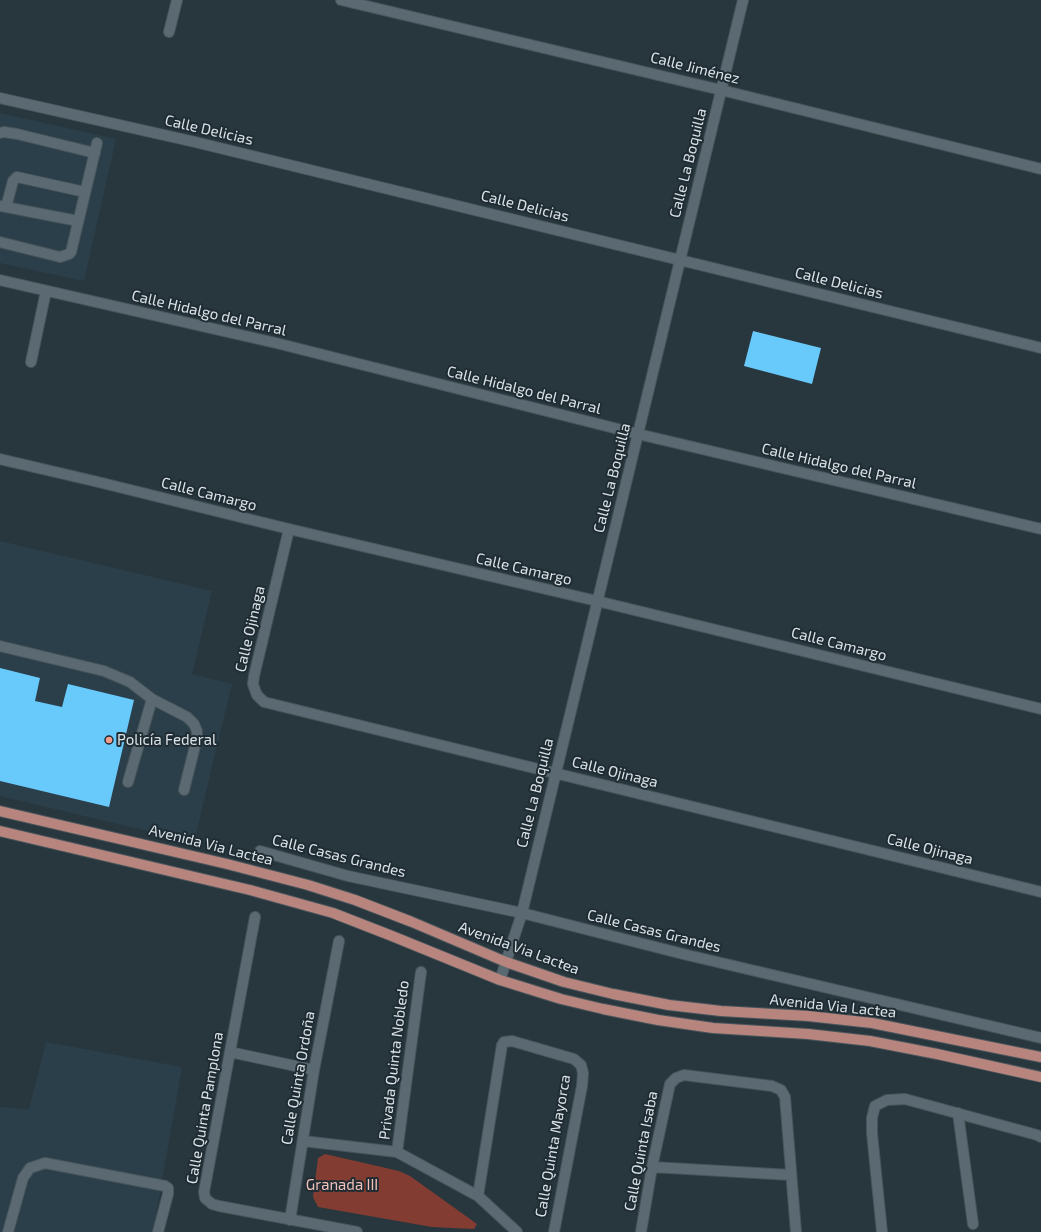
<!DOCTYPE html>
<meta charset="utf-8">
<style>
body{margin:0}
canvas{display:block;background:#28363d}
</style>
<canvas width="1041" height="1232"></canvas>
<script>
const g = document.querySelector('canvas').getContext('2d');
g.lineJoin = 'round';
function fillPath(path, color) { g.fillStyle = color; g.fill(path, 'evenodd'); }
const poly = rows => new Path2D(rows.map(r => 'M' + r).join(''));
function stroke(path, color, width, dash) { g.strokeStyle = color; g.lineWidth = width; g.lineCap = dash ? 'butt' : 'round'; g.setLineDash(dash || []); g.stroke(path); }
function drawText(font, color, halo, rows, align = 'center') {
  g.font = font + ' "Exo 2",sans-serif'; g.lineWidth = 4; g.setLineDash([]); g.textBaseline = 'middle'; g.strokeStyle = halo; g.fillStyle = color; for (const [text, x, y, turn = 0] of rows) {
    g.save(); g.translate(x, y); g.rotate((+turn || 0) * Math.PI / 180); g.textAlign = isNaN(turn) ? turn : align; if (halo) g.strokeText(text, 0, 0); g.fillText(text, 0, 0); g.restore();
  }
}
const built = poly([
 [0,113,116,139,84,281,0,263],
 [0,541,212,591,192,674,232,684,194,842,0,796],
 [46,1042,182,1067,153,1232,0,1232,0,1107,29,1109]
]);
const green = poly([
 [325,1154,399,1171,410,1176,477,1224,474,1229,432,1227,318,1207,313,1197,318,1158]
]);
const building = poly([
 [753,331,821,348,812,384,744,366],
 [0,668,40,678,35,701,62,707,68,684,134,700,109,807,0,781]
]);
const minor = poly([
 [341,0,721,90,1041,169],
 [169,32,177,0],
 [0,98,195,142,1041,348],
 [0,133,4,132,17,134,95,153],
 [0,206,78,221],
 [6,207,13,181,17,177,85,192],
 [0,242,60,257,69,254,71,252,97,143],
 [0,280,276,343,638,434,1041,529],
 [31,362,46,291],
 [0,459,94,481,289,529,597,601,1041,709],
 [289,529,254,676,253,684,255,690,257,695,264,702,1041,892],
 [0,646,104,671,130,682,152,699,187,717,194,724,197,731,197,738,184,790],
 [128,782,152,699],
 [260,851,348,876,522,913,683,954,1041,1038],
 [255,917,204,1192,205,1198,212,1204,219,1206,357,1232],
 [500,980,522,913,743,0],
 [230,1052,314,1070],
 [958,1113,973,1224],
 [303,1141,397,1152,478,1196,517,1232],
 [397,1152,421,972],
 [652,1167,791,1175],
 [478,1196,502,1045,504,1042,512,1041,574,1059,581,1065,583,1073,582,1086,554,1232],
 [290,1220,314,1070,339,941],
 [8,1232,23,1178,30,1168,45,1163,165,1186,168,1188,168,1194,158,1232],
 [641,1232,652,1167,670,1084,676,1078,684,1075,772,1086,781,1090,785,1097,796,1232],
 [882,1232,872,1133,872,1118,875,1106,887,1100,905,1099,1037,1135,1041,1137]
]);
const major = poly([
 [0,811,227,864,308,885,355,900,412,922,506,962,564,982,613,994,669,1005,721,1011,808,1016,872,1023,1041,1057],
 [0,831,250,890,333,913,392,936,500,980,561,999,603,1009,658,1020,713,1028,808,1034,870,1041,937,1054,1041,1077]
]);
const markers = [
 [109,740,4,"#f49d8d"]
];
const streetNames = [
 ["Calle Jiménez",695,68,14],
 ["Calle Delicias",209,130,13],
 ["Calle La Boquilla",688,163,-76],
 ["Calle Delicias",525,206,14],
 ["Calle Delicias",839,283,14],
 ["Calle Hidalgo del Parral",209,313,13],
 ["Calle Hidalgo del Parral",524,390,14],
 ["Calle Hidalgo del Parral",839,466,13],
 ["Calle La Boquilla",612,478,-76],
 ["Calle Camargo",209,494,14],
 ["Calle Camargo",524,569,13],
 ["Calle Ojinaga",250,629,-77],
 ["Calle Camargo",839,644,14],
 ["Calle Ojinaga",615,772,14],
 ["Calle La Boquilla",535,793,-76],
 ["Avenida Via Lactea",211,845,14],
 ["Calle Ojinaga",930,849,14],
 ["Calle Casas Grandes",339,856,14],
 ["Calle Casas Grandes",654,931,14],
 ["Avenida Via Lactea",519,948,20],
 ["Avenida Via Lactea",833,1006,6],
 ["Privada Quinta Nobledo",394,1060,-83],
 ["Calle Quinta Ordoña",298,1078,-80],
 ["Calle Quinta Pamplona",205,1108,-80],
 ["Calle Quinta Mayorca",553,1146,-80],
 ["Calle Quinta Isaba",641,1151,-79]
];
const poiNames = [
 ["Policía Federal",117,740]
];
const parkNames = [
 ["Granada III",342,1185]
];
fillPath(built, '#2b3f4b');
fillPath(green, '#823c31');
fillPath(building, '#68c9fb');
stroke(minor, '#48545a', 12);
stroke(major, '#48545a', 12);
stroke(minor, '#5b6a72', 10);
stroke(major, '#b7857e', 10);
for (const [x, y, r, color] of markers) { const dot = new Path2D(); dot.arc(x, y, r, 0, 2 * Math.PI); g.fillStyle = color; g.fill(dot); stroke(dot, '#1f2c33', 1.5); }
drawText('15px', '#d9e2e6', '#1f2c33', streetNames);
drawText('15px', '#d9e2e6', '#1f2c33', poiNames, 'left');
drawText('15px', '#f4c2b9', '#1f2c33', parkNames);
</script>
